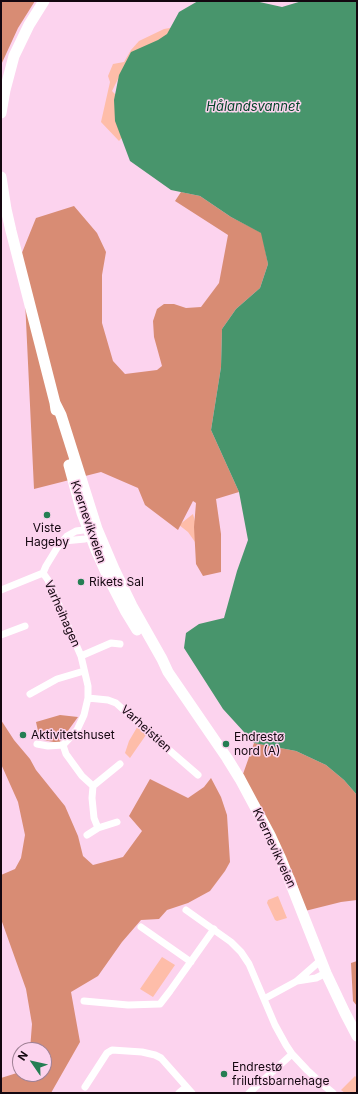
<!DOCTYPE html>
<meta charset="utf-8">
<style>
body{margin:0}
#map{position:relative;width:358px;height:1094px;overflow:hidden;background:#fcd3ee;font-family:Inter,sans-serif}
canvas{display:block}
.frame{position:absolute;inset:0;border:2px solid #140710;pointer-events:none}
.north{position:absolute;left:12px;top:1042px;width:40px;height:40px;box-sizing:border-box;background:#fcd3ee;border:1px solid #9f8195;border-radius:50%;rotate:304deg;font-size:11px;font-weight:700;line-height:16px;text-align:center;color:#140710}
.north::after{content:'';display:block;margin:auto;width:14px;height:18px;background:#257e53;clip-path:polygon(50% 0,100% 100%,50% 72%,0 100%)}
</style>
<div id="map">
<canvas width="358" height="1094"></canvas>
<div class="frame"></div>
<div class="north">N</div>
</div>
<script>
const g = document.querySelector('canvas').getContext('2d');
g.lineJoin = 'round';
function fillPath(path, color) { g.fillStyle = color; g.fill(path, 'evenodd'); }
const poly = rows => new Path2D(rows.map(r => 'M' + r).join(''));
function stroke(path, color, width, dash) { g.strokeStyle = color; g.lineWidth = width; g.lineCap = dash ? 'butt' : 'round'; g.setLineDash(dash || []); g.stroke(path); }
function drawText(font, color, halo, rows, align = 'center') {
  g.font = font + ' Inter,sans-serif'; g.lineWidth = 3; g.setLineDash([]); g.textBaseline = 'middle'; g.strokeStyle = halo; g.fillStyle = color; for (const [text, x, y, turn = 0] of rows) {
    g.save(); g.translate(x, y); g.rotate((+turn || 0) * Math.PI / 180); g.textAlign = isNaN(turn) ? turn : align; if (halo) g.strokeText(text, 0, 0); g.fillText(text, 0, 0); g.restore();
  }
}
const green = poly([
 [181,26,119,77,112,91,121,100,128,131,119,141,101,122,110,82,108,76,113,64,124,62,131,50,139,41,164,29],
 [193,514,199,536,195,542,188,532,179,525],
 [139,724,148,732,130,758,125,753,129,741],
 [278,896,287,918,277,921,275,920,267,903,268,900],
 [162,957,175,965,153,997,140,989],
 [355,1076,357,1078,357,1093,345,1093,341,1090]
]);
const forest = poly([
 [1,1,35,1,18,28,1,65],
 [181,192,200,196,231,217,262,233,268,264,260,288,236,309,222,329,221,367,211,430,239,492,216,499,221,534,221,572,203,576,196,564,194,527,196,503,193,501,178,530,145,505,138,488,101,472,34,489,25,300,17,265,36,218,74,206,97,233,106,252,102,275,102,323,113,361,125,374,157,370,162,366,154,337,153,321,157,309,164,304,174,304,186,308,201,307,219,283,228,235,175,201],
 [60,715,78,717,59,743,43,740,38,731,36,722],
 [1,720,14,740,30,759,36,770,65,806,78,836,83,856,93,865,123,857,142,831,129,816,150,779,188,798,204,787,211,778,221,797,227,815,230,862,225,871,210,891,188,903,167,910,159,919,141,920,122,942,98,976,71,992,80,1042,51,1093,1,1093,1,1078,20,1072,20,1074,44,1074,44,1050,30,1050,32,1024,26,989,1,919,1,875,15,869,21,858,25,835,18,802,1,764],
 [254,743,296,751,326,765,344,780,357,795,357,900,341,902,305,911,295,878,284,857,243,774],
 [357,961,357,1006,353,1001,351,963]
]);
const water = poly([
 [198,1,255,1,282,7,302,1,357,1,357,795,344,780,326,765,296,751,254,743,223,709,184,648,186,633,199,624,224,618,237,571,248,540,239,492,211,430,221,367,222,329,236,309,260,288,268,264,261,233,231,217,200,196,171,190,130,161,115,121,114,100,119,75,131,52,158,40,167,34,179,12]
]);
const minor = poly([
 [64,541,85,539,91,537,93,534],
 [43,573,48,580,81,656,88,686,88,698,84,715,77,730,63,745,66,754,82,776,93,786],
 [43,573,46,566,57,548,67,536,76,531,91,529],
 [1,590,43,573],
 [1,635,25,626],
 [81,656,111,643,120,644],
 [30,694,57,679,84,671],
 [88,698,108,700,116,703,146,730,198,775],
 [37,744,48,746,63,745],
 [98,828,94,818,92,798,93,786,120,764],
 [87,835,98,828,117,822],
 [186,910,231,942,241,952,249,964,275,1025,286,1045,292,1054,307,1070,321,1083,333,1093],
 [141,927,191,962],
 [297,981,316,978,326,973],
 [264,999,297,981,321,960],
 [84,1001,128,1005,160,1004,170,991,214,929],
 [85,1087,107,1053,112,1050,142,1052,155,1055,161,1058,192,1093],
 [179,1093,186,1087],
 [249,1093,292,1054]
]);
const secondary = poly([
 [1,113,5,90,14,56,29,25,44,1],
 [1,177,6,209,11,231,55,403,56,410],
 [55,403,61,415,97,529,114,569,132,606,162,659,168,672,227,758,240,779,270,835,281,859,326,973,345,1013,357,1036],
 [69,465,82,513,96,550,108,577,126,612,137,630]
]);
const markers = [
 [47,515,4,"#257e53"],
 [81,582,4,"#257e53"],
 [23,735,4,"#257e53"],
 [226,744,4,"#257e53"],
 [224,1074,4,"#257e53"]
];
const streetNames = [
 ["Kvernevikveien",88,522,71],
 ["Varheihagen",62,614,66],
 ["Varheistien",146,729,42],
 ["Kvernevikveien",274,848,65]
];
const poiNames = [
 ["Viste",47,528,"center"],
 ["Hageby",47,542,"center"],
 ["Rikets Sal",89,582],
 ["Aktivitetshuset",31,735],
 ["Endrestø",234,737],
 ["nord (A)",234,751],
 ["Endrestø",232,1067],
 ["friluftsbarnehage",232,1081]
];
const waterNames = [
 ["Hålandsvannet",253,107]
];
fillPath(green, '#febda9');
fillPath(forest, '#d88c74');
fillPath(water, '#48956c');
stroke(minor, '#fff', 7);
stroke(secondary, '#fff', 11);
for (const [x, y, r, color] of markers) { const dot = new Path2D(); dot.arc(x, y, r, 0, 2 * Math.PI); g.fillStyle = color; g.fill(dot); stroke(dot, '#fcd3ee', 1.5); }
drawText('12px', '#140710', '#fcd3ee', streetNames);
drawText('12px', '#140710', '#fcd3ee', poiNames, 'left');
drawText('italic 13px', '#044529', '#fcd3ee', waterNames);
</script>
